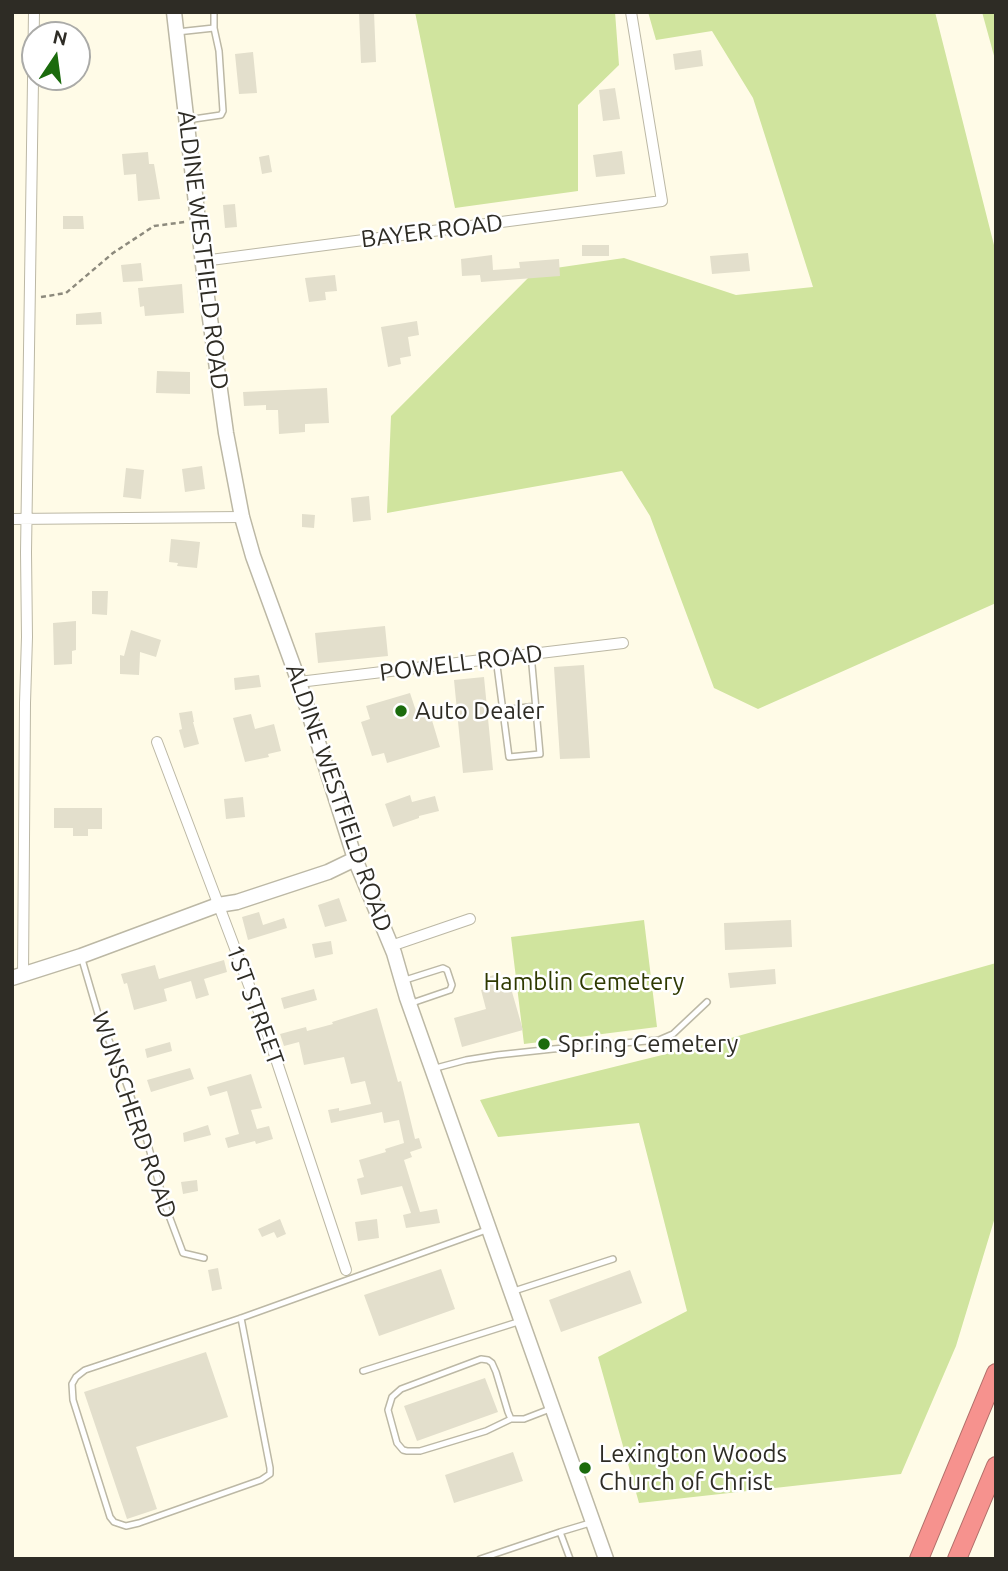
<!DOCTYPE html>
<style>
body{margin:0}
#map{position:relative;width:1008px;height:1571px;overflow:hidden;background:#fffbe7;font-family:Ubuntu,sans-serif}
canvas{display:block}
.frame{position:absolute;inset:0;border:14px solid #2e2c25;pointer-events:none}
.north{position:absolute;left:21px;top:21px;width:70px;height:70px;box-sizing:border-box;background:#fff;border:2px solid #ababa8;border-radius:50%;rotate:13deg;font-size:19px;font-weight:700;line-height:28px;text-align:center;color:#2e2c25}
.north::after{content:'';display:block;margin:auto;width:24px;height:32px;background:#1b6b0d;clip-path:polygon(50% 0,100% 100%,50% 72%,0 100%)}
</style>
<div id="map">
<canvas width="1008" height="1571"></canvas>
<div class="frame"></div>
<div class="north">N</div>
</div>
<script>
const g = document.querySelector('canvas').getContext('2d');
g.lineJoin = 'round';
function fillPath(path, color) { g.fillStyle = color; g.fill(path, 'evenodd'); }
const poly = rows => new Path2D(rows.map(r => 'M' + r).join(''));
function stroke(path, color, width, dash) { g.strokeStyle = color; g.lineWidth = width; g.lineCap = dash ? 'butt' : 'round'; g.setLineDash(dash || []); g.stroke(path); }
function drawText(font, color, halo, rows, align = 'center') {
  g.font = font + ' Ubuntu,sans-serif'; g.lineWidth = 5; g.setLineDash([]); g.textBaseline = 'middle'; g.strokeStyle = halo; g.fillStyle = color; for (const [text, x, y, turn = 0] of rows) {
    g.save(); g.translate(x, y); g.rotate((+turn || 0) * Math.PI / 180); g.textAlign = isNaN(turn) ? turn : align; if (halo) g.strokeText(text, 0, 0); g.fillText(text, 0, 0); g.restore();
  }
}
const green = poly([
 [415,12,615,12,619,65,578,105,578,191,455,208],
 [648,12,935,12,996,253,996,603,758,709,714,688,650,516,622,471,387,513,391,416,535,271,624,258,736,295,813,287,753,98,712,31,656,40],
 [982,12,996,12,996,63],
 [644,920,657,1027,524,1044,511,937],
 [996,963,996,1214,956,1346,901,1474,639,1503,598,1357,687,1311,639,1123,498,1137,480,1100,731,1038]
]);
const building = poly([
 [359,12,374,12,376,62,361,63],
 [701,50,703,66,675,70,673,54],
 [253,52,257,93,239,94,235,54],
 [615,88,620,119,603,121,599,90],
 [622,151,625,174,596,177,593,155],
 [148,152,149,164,154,164,160,199,138,201,136,174,124,175,122,154],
 [269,155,272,172,262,174,259,157],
 [235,204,237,227,225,228,223,205],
 [63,216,83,216,84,229,63,229],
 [582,245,609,245,609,256,582,256],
 [748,253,750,271,712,274,710,256],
 [492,255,493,270,520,268,519,262,559,259,560,276,481,282,480,275,462,276,461,259],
 [141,263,143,281,123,282,121,265],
 [335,275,337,291,325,292,326,300,309,302,305,278],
 [182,284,184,313,145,316,144,306,140,307,138,288],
 [101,312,102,324,76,325,76,314],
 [417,321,419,335,408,337,411,356,400,358,401,364,388,367,381,327],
 [157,371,190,372,190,394,156,393],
 [327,388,329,423,305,424,305,432,279,434,278,410,266,410,266,405,244,406,243,392],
 [202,466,205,489,185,492,182,469],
 [126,468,144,470,141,499,123,497],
 [369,496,371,520,353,522,351,498],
 [302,514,315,515,314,528,302,527],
 [171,539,200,542,197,568,177,566,178,563,169,562],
 [92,591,108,591,107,615,92,614],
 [76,621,76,650,72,651,72,664,54,665,53,623],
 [385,626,388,656,318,663,315,633],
 [131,630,161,640,156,657,140,652,139,675,120,674,120,655,124,656],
 [584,665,590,758,560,759,554,667],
 [259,675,261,687,235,690,234,678],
 [484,677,493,770,463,773,454,680],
 [410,693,416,711,428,707,440,747,387,763,384,753,372,756,361,722,370,719,366,706],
 [192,711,194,722,193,722,199,744,184,748,179,730,182,729,179,713],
 [251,714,255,729,274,724,281,751,268,754,269,757,245,762,233,718],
 [410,795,412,802,435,796,439,811,419,816,419,818,393,827,385,804],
 [243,797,245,817,226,819,224,799],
 [54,808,102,808,102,829,88,829,88,836,73,836,73,828,54,828],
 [339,898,347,921,325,927,318,905],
 [259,912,263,925,284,918,287,928,248,940,242,917],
 [791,920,792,947,725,950,724,923],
 [331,941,333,954,315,958,312,944],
 [224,960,227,972,204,979,209,995,196,999,191,981,164,989,167,1001,134,1010,127,983,124,984,121,974,155,965,159,979],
 [775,969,776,984,730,988,728,973],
 [494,975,498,988,510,985,523,1030,462,1047,454,1018,486,1009,481,990,487,989,484,978],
 [314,989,317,1000,284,1009,281,998],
 [377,1008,398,1082,401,1081,415,1139,419,1138,422,1148,410,1152,412,1157,404,1160,420,1212,437,1209,440,1223,406,1228,403,1215,411,1213,402,1186,361,1195,357,1179,364,1177,359,1160,386,1152,385,1149,404,1143,399,1120,384,1123,382,1112,331,1123,328,1110,339,1108,339,1111,371,1104,365,1081,351,1084,344,1057,304,1065,299,1042,284,1046,280,1034,306,1027,307,1031,333,1024,332,1022],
 [170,1042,172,1051,147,1058,145,1049],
 [190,1068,194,1079,151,1092,147,1080],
 [251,1074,262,1108,251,1110,257,1129,269,1126,273,1139,256,1144,255,1141,228,1148,225,1138,239,1134,227,1091,210,1096,207,1087],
 [208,1125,211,1135,184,1142,183,1133],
 [197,1180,198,1191,183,1194,181,1182],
 [280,1219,286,1234,277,1238,274,1232,262,1237,258,1229],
 [377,1219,379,1238,358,1241,355,1222],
 [218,1268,222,1289,212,1291,208,1270],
 [441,1269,455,1309,379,1336,364,1295],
 [630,1270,642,1303,561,1332,549,1300],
 [206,1352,228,1417,136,1447,157,1509,127,1519,84,1392],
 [485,1378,498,1412,417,1441,404,1406],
 [513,1452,523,1481,454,1503,445,1475]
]);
const path = poly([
 [41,297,66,293,113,253,154,226,185,222]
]);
const lane = poly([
 [177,32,214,28,214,12],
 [187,120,221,115,223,111,219,51,214,28],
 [496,658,509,757,540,754,531,654],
 [503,710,536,706],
 [81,956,98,1014,121,1069,147,1141,165,1205,183,1253,204,1258],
 [402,981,443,968,447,970,452,985,450,990,412,1003],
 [432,1069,466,1060,497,1055,553,1049,659,1040,673,1034,707,1002],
 [514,1291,613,1259],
 [241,1318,270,1468,270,1474,261,1480,139,1523,126,1526,114,1522,110,1517,73,1400,72,1384,76,1377,85,1370,241,1318,489,1229],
 [363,1371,521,1321],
 [511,1419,486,1431,420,1451,407,1451,403,1450,397,1443,388,1410,392,1397,401,1389,481,1359,488,1360,492,1363,496,1372,508,1412,511,1419,524,1419,550,1409],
 [480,1559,560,1532],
 [570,1559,560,1532,590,1523]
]);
const street = poly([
 [203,261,662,201,631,12],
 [12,519,242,517],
 [299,682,623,643],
 [157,742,270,1041,346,1270],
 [391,946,470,919],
 [23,975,25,703,27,637,26,552,34,12]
]);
const secondary = poly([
 [174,12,206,290,226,433,242,517,253,556,299,682,355,859,394,953,407,998,606,1559],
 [12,978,81,956,218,905,237,902,328,872,355,859]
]);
const highway = poly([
 [919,1559,996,1373],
 [957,1559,996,1466]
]);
const markers = [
 [401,711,7,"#1b6b0d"],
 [544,1044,7,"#1b6b0d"],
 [585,1468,7,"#1b6b0d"]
];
const streetNames = [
 ["BAYER ROAD",432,231,-7],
 ["ALDINE WESTFIELD ROAD",203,250,83],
 ["POWELL ROAD",461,663,-7],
 ["ALDINE WESTFIELD ROAD",339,798,71],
 ["1ST STREET",255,1005,70],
 ["WUNSCHERD ROAD",134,1115,71]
];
const poiNames = [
 ["Auto Dealer",415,711],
 ["Spring Cemetery",558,1044],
 ["Lexington Woods",599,1454],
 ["Church of Christ",599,1482]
];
const parkNames = [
 ["Hamblin Cemetery",584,982]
];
fillPath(green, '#d0e49e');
fillPath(building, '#e3dfcc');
stroke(lane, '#bcb8a5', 8);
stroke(street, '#bcb8a5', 12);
stroke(secondary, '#bcb8a5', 17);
stroke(highway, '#b06e69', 20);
stroke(path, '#8d8a7d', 2.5, [5, 3.5]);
stroke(lane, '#fff', 5);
stroke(street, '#fff', 10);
stroke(secondary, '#fff', 14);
stroke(highway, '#f6928e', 18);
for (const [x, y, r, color] of markers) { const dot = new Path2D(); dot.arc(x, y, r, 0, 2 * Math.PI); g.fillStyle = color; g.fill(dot); stroke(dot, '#fff', 2.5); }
drawText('24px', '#2e2c25', '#fff', streetNames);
drawText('24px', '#2e2c25', '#fff', poiNames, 'left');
drawText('24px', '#2e3901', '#fff', parkNames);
</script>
